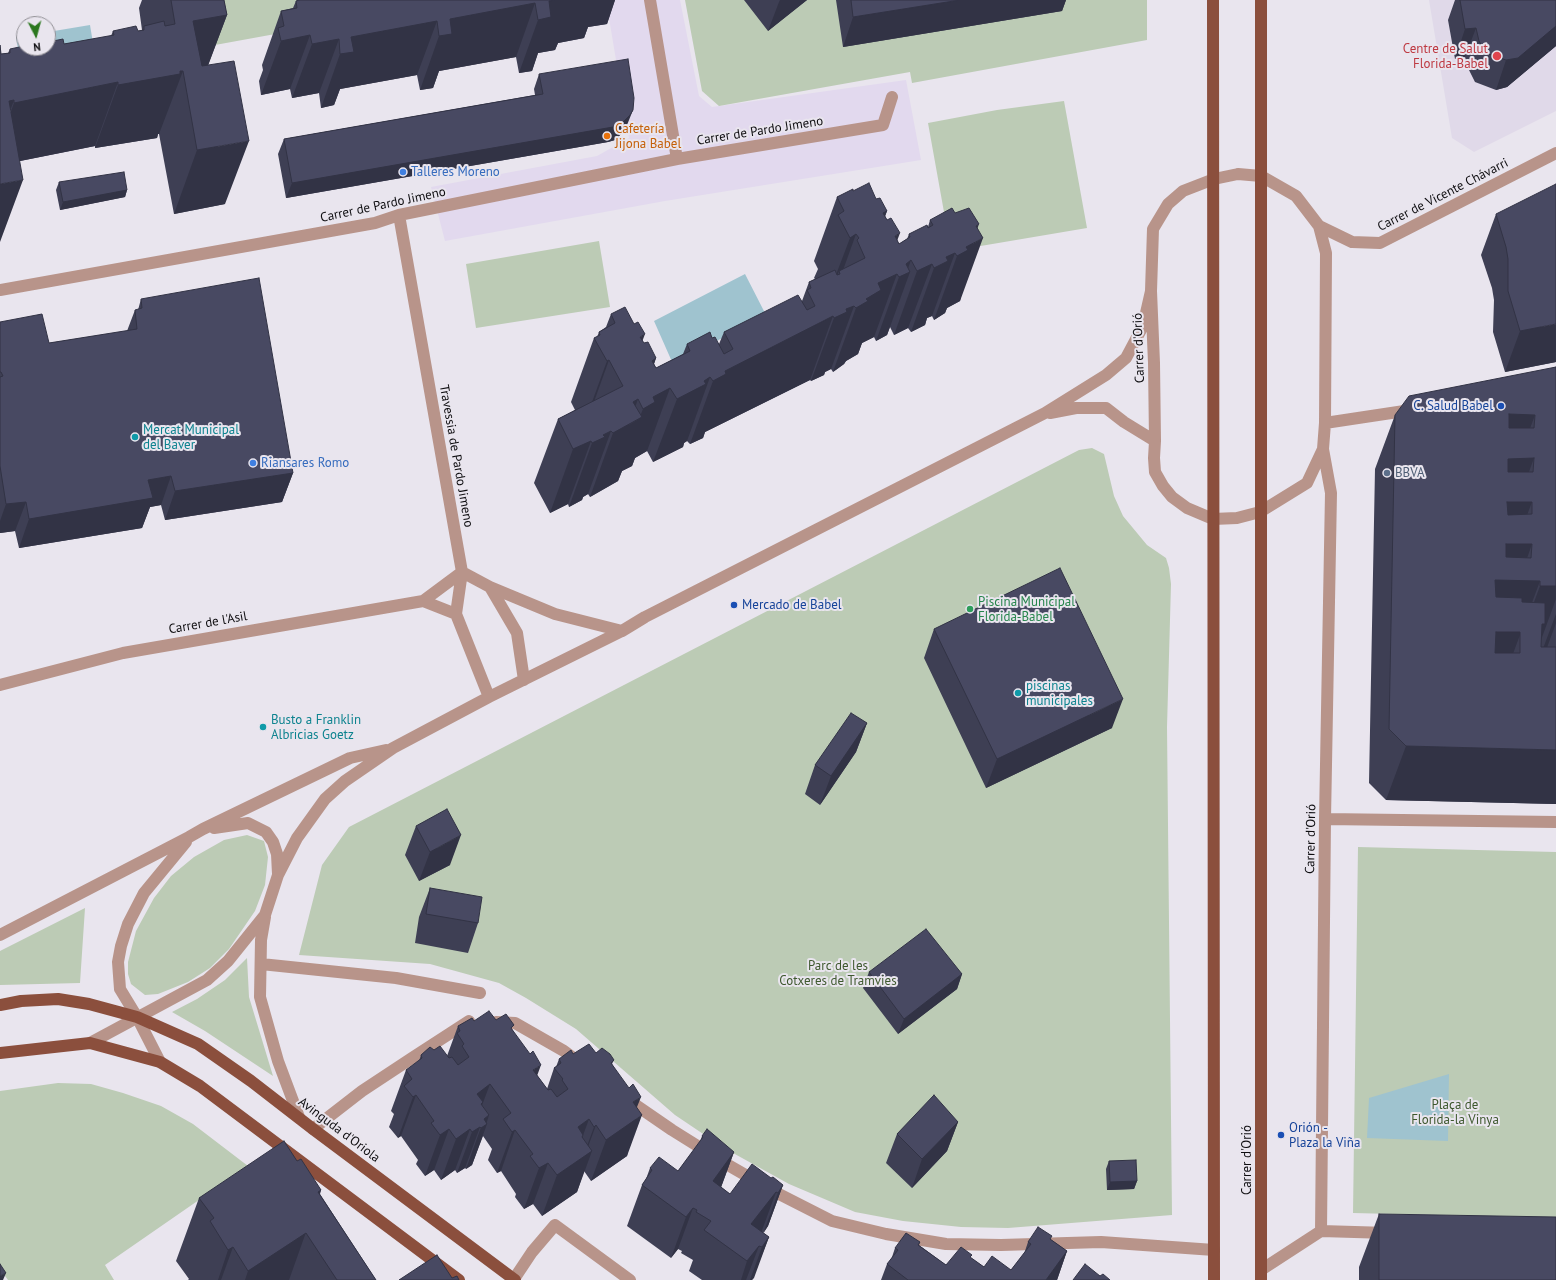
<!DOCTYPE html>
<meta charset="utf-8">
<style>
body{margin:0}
#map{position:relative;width:1556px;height:1280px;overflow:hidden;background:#e9e5ee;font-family:"PT Sans",sans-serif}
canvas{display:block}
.north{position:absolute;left:16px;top:16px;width:40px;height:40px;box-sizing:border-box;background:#e9e5ee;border:1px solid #918f95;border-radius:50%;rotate:174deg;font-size:11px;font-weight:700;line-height:16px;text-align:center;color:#0e0d10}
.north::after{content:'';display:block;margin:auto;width:14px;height:18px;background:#2b771e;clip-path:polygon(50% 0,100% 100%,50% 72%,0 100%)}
</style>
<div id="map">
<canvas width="1556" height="1280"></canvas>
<div class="north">N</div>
</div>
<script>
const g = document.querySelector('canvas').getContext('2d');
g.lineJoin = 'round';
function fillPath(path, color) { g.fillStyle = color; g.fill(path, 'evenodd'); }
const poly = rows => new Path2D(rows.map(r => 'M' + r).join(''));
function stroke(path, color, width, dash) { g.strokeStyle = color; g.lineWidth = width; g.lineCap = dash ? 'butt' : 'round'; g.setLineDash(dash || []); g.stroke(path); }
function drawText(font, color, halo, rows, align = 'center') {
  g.font = font + ' "PT Sans",sans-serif'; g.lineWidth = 4; g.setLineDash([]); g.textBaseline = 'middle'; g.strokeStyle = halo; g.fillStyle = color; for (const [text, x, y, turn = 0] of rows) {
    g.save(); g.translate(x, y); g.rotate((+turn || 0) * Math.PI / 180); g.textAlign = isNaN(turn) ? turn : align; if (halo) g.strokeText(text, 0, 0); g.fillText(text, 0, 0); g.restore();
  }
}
const commercial = poly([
 [606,0,680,0,699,96,712,107,906,80,921,160,665,201,445,241,431,187,597,156,629,138]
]);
const built = poly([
 [1429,0,1556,0,1556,111,1474,152,1452,138]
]);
const green = poly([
 [207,0,360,0,363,18,215,45],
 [685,0,1147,0,1147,40,912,83,910,72,719,106,702,91],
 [1064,101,1087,228,951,251,928,123,997,110],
 [599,241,610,307,476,328,466,264],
 [1092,448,1104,454,1114,496,1123,516,1147,545,1166,558,1169,568,1171,584,1167,727,1172,1215,1008,1228,961,1227,903,1221,855,1212,789,1184,724,1148,675,1115,576,1029,526,998,499,983,430,964,299,955,322,865,349,827,1079,450],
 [247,835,264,841,268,857,265,885,255,911,229,949,210,968,188,982,158,994,145,995,131,984,128,974,128,962,136,931,154,898,171,876,194,857,224,840],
 [1358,847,1556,852,1556,1218,1353,1213],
 [85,908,80,983,0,985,0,951],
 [247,958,249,997,273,1076,205,1031,172,1012,197,999,225,980],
 [58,1083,91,1084,123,1093,161,1106,193,1124,248,1166,105,1265,114,1280,8,1280,0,1269,0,1091]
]);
const water = poly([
 [90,25,98,73,24,85,16,37,24,36,24,48,48,48,48,32],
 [745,274,766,315,673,364,654,321],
 [1449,1074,1448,1141,1367,1138,1369,1098]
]);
const minor = poly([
 [650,0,677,159],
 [1238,174,1261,176,1296,196,1319,226,1326,253,1325,423,1323,449,1307,483,1260,512,1237,518,1213,519,1187,508,1172,497,1163,486,1155,472,1154,458,1155,441,1154,363,1151,291,1153,229,1168,204,1183,191,1214,179,1238,174],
 [399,215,462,572,456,614,489,697],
 [1319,226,1352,242,1380,243,1556,153],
 [0,290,375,223,399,215,677,159,883,125,892,97],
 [1050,413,1076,408,1106,408,1124,422,1155,441],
 [1325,423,1411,410],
 [462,572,490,587,555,614,622,631],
 [490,587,517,633,524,680],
 [423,601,456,614],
 [0,685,123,653,423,601,462,572],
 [1325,819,1556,822],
 [214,828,248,823,266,832,273,842,277,854,278,874],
 [265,917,261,940,260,997,278,1061,299,1117],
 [0,935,189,837,203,829,350,758,386,750],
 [261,964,396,978,480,993],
 [496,1022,515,1023,564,1051,580,1063],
 [90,1043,207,980,228,961,265,915,278,875,297,838,325,799,345,781,393,748,489,697,622,631,645,617,1045,413,1106,375,1126,358,1143,326,1151,291],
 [160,1062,137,1017,120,989,118,962,121,946,128,924,144,893,186,842],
 [624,1097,672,1130,728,1165,775,1192,832,1221,886,1234,946,1244,1001,1245,1101,1242,1214,1250],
 [313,1129,362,1091,412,1058,469,1021],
 [1321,1231,1325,819,1331,493,1323,449],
 [1261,1270,1321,1231,1388,1233],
 [514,1279,532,1252,555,1225,630,1280]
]);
const major = poly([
 [1213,0,1214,1280],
 [1261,0,1261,1280],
 [0,1005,21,1001,58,999,89,1004,137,1017,198,1044,251,1081,313,1129,515,1280],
 [0,1053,90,1043,160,1062,200,1086,459,1280]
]);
const wall = poly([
 [142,0,224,0,227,15,208,65,225,204,174,214,159,134,158,134,157,138,95,148,95,146,20,161,1,54,8,53,10,49,34,49,111,36,113,31,138,31,142,30,139,8],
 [299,0,615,0,607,24,588,27,584,38,558,43,555,50,538,53,532,71,519,73,516,57,439,71,433,88,420,90,417,75,340,89,334,105,321,108,319,93,292,98,290,89,261,95,259,81,263,70,262,65,281,11,293,8,296,1],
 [744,0,807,0,768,31],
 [836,0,1066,0,1062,11,843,47],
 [1455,0,1556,0,1556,46,1507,87,1496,90,1475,82,1469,70,1465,57,1455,59,1448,20],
 [539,74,627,125,625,130,615,140,608,142,286,198,278,154,284,139,535,95,534,89],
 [59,182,127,190,125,197,60,210,56,190],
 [853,191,876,199,887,211,885,216,899,244,907,239,909,234,928,227,930,220,955,213,977,228,960,301,947,308,945,313,934,320,932,316,927,318,925,325,911,332,908,328,894,335,890,327,887,335,876,341,874,337,862,343,858,354,846,361,844,364,833,372,831,369,825,372,824,375,811,381,810,380,705,432,703,438,690,444,687,441,684,443,683,447,653,462,647,451,635,458,632,466,622,471,618,481,590,497,588,494,583,497,582,500,569,507,568,504,550,513,534,483,558,419,575,410,571,402,594,338,597,337,599,332,606,327,611,314,642,341,656,358,654,364,656,368,683,354,687,344,712,338,719,344,724,332,802,301,809,282,815,279,814,278,818,269,814,261,837,197],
 [1496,214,1556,362,1505,372,1493,332,1494,300,1492,288,1481,255],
 [141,299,293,473,282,502,165,520,161,505,150,507,142,528,19,548,15,531,0,533,0,322,49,343,127,331,135,310,138,310],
 [1556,367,1556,804,1386,800,1369,783,1375,469,1395,415],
 [934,629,1112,728,986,788,924,658],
 [867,723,856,752,820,805,805,794,815,765],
 [416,826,450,865,419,881,405,855],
 [430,888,478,923,468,953,415,943,419,917],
 [869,972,962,974,957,989,898,1034,863,988],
 [496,1020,512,1029,537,1075,547,1089,554,1068,556,1067,559,1059,573,1054,596,1053,614,1060,612,1064,637,1108,627,1156,591,1181,584,1171,577,1192,542,1216,533,1204,524,1209,515,1197,516,1194,501,1171,497,1173,488,1160,492,1149,483,1136,472,1165,466,1169,465,1168,457,1173,455,1170,441,1180,434,1170,425,1176,416,1164,418,1160,401,1136,398,1138,389,1127,394,1114,391,1111,406,1070,419,1061,421,1055,434,1050,447,1056,458,1026,474,1021],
 [958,1122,947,1151,912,1188,886,1163,897,1134],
 [702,1136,734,1152,721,1187,730,1194,771,1178,783,1185,768,1226,763,1233,769,1237,752,1280,702,1280,689,1271,693,1260,681,1253,682,1251,678,1249,671,1258,627,1226,642,1185,646,1179,650,1168,678,1171,700,1142],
 [297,1161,321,1190,320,1194,376,1280,188,1280,189,1279,176,1261,199,1198],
 [1109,1161,1137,1181,1134,1189,1107,1190,1106,1169],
 [1379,1214,1556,1280,1359,1280,1359,1267],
 [1050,1239,1067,1251,1057,1280,881,1280,887,1264,891,1260,895,1248,920,1242,919,1245,946,1265,971,1258,984,1267,1011,1270,1024,1254,1028,1242]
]);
const shadedWall = poly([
 [555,0,615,0,607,24,588,27,584,38,558,43,555,50,538,53,532,71,519,73,538,20,549,1],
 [780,0,807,0,768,31,779,2],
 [960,0,1066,0,1062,11,843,47,853,17],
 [535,3,516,57,439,71,433,88,420,90,439,36,450,19],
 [227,15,203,79,183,71,159,134,158,134,157,138,95,148,118,85,193,21],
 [437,21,417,75,340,89,334,105,321,108,340,54,351,37],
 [1556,26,1556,46,1507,87,1496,90,1506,60],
 [1476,28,1465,57,1455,59,1465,29],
 [310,35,290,89,261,95,281,41],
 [339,39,319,93,292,98,312,44],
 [118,82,95,146,0,165,0,142,14,103],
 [14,100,0,139,9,101],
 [633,110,625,130,615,140,608,142,286,198,292,183],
 [249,141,225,204,174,214,197,150],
 [23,180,0,242,0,184],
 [127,190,125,197,60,210,63,202],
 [887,211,864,274,883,213],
 [979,224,972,244,983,238,960,301,947,308,945,313,934,320,957,256,976,226],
 [900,233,882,281,897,274,874,337,862,343,858,354,846,361,844,364,833,372,856,308,895,236],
 [856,234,833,298,840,274,839,271,828,300,826,301,850,238],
 [955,253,932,316,927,318,925,325,911,332,934,268,946,257],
 [911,260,906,274,910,272,887,335,876,341,899,277,906,264],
 [932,264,908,328,894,335,917,271],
 [854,306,831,369,825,372,824,375,811,381,834,318,846,309],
 [833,316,810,380,705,432,703,438,690,444,713,381,725,371],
 [1556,324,1556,362,1505,372,1520,331],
 [645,334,621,398,640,337],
 [656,358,640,404,652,361],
 [609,360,586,424,584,424,607,361],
 [710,377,687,441,684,443,683,447,653,462,677,399],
 [670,388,647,451,635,458,632,466,622,471,618,481,590,497,613,433,633,402,638,399,629,425,639,419,643,409,653,397],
 [1509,414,1535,415,1519,458,1534,458,1518,502,1532,502,1516,544,1532,544,1519,581,1540,581,1501,686,1476,686],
 [611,431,588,494,583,497,582,500,569,507,592,443,603,435],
 [591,441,568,504,550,513,573,449],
 [293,473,282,502,165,520,175,491],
 [171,476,161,505,150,507,142,528,19,548,29,519,148,480],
 [26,502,15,531,0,533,0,521,6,504],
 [1540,586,1556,586,1556,599,1541,640,1520,640],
 [1556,614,1556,623,1545,653,1541,654],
 [1123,699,1112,728,986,788,997,759],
 [867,723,856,752,820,805,831,776],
 [1406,746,1556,750,1556,804,1386,800],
 [461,835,450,865,419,881,430,852],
 [962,974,957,989,898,1034,904,1019],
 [541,1065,526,1106,533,1070],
 [490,1084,472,1132,473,1127,470,1129,455,1170,441,1180,456,1139,477,1094],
 [416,1095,401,1136,398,1138,413,1097],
 [641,1097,631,1122,642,1115,627,1156,591,1181,606,1140,633,1102],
 [489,1115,486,1125,487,1124,472,1165,466,1169,484,1119],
 [589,1119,574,1160,578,1127],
 [958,1122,947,1151,912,1188,922,1159],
 [596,1125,585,1155,592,1151,577,1192,542,1216,557,1175,583,1135,573,1164,583,1157,594,1127],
 [480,1127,465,1168,457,1173,472,1132],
 [449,1129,434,1170,425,1176,440,1135],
 [515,1130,501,1171,497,1173,512,1132],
 [734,1152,719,1193,713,1181],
 [548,1163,533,1204,524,1209,539,1168],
 [1137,1181,1134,1189,1107,1190,1110,1182],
 [783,1185,768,1226,763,1234,778,1193],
 [321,1190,289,1280,245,1280,248,1271,318,1192],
 [776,1192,761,1233,751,1224],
 [693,1208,678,1249,671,1258,686,1217],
 [769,1237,754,1278,752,1280,750,1280,762,1247],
 [759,1246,746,1280,741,1280,747,1261],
 [233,1247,221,1280,218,1280,228,1250],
 [1067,1251,1057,1280,1046,1280],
 [6,1273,3,1280,0,1280,0,1276]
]);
const building = poly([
 [171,0,224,0,227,15,193,21,202,66,234,61,249,141,197,150,183,71,180,71,180,74,118,85,118,82,14,103,14,100,9,101,23,180,0,184,0,45,1,54,10,53,10,49,24,46,24,48,34,48,34,49,37,48,48,48,48,42,63,39,64,44,114,35,113,31,136,26,138,31,144,30,144,26,164,21,165,26,175,24,171,0],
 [299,0,555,0,549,1,551,17,538,20,535,3,450,19,452,34,439,36,437,21,351,37,354,52,340,54,339,39,312,44,310,35,281,41,278,28,284,26,281,11,297,8,296,1,299,0],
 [851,0,960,0,853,17,851,0],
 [1460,0,1556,0,1556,26,1518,58,1506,60,1486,53,1479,41,1476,28,1465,29,1460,0],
 [628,59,634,98,633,110,630,115,621,124,613,127,292,183,284,139,543,94,539,74,628,59],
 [124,172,127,190,63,202,59,182,124,172],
 [869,183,876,199,880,198,887,211,883,213,887,220,891,218,900,233,895,236,899,244,910,237,909,234,927,225,928,228,933,225,930,220,952,208,955,213,969,208,979,224,976,226,983,238,966,247,968,250,957,256,955,253,946,257,948,261,934,268,932,264,917,271,911,260,906,264,910,272,899,277,897,274,878,283,881,290,866,299,868,301,856,308,854,306,846,309,847,312,834,318,833,316,725,371,726,374,713,381,710,377,704,381,706,384,677,399,670,388,653,397,655,402,643,409,638,399,633,402,642,417,613,433,611,431,603,435,605,437,592,443,591,441,573,449,558,419,623,386,609,360,607,361,594,338,600,335,599,332,615,323,611,314,625,307,634,324,638,322,645,334,640,337,644,343,648,342,656,358,652,361,656,368,690,351,687,344,710,332,712,338,715,337,724,354,733,349,724,332,798,295,807,310,815,306,807,290,811,288,809,282,835,270,837,275,840,274,839,271,865,258,857,240,859,238,856,234,850,238,838,215,844,211,837,197,853,189,853,191,869,183],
 [1556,184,1556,324,1520,331,1508,291,1508,259,1506,247,1496,214,1556,184],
 [259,278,293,473,175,491,171,476,148,480,153,498,29,519,26,502,6,504,0,466,0,377,3,376,1,372,0,372,0,322,42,314,49,343,137,329,135,310,142,308,141,299,259,278],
 [1556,367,1556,586,1540,586,1540,581,1495,580,1496,597,1522,598,1522,602,1545,603,1545,624,1542,624,1541,647,1556,647,1556,750,1406,746,1389,729,1395,415,1409,396,1556,367],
 [1509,414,1535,415,1534,428,1509,428,1509,414],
 [1534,458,1533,472,1508,472,1508,459,1534,458],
 [1507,502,1532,502,1532,514,1508,515,1507,502],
 [1506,544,1532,544,1531,558,1506,557,1506,544],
 [1496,632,1520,632,1520,653,1495,653,1496,632],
 [1060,568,1123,699,997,759,934,629,1060,568],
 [851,713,867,723,831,776,815,765,851,713],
 [447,809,461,835,430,852,416,826,447,809],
 [430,888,482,897,478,923,426,914,430,888],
 [926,929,962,974,904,1019,869,972,926,929],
 [489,1011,496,1020,506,1014,514,1025,511,1028,530,1054,533,1051,541,1065,533,1070,548,1090,551,1089,557,1097,568,1089,562,1080,563,1079,554,1068,561,1063,559,1059,571,1050,573,1054,589,1044,596,1053,602,1048,610,1054,614,1060,611,1063,629,1088,633,1084,641,1097,633,1102,642,1115,606,1140,596,1125,594,1127,589,1119,578,1127,583,1135,582,1137,592,1151,557,1175,548,1163,539,1168,530,1156,533,1154,515,1130,512,1132,503,1119,511,1113,490,1084,477,1094,483,1102,481,1104,489,1115,484,1119,487,1124,481,1128,480,1127,472,1132,470,1129,456,1139,449,1129,440,1135,431,1123,434,1121,416,1095,413,1097,404,1086,412,1079,406,1070,422,1058,421,1055,430,1047,434,1050,440,1046,449,1058,452,1057,458,1065,469,1057,462,1046,464,1044,457,1033,460,1031,458,1026,472,1018,474,1021,489,1011],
 [934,1095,958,1122,922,1159,897,1134,934,1095],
 [707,1129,734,1152,713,1181,730,1194,752,1164,771,1178,773,1177,783,1185,778,1193,776,1192,751,1224,769,1237,762,1247,759,1246,747,1261,704,1230,711,1221,696,1212,697,1210,693,1208,686,1217,642,1185,652,1170,650,1168,659,1157,678,1171,703,1137,702,1136,707,1129],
 [284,1141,297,1161,301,1159,321,1190,318,1192,376,1280,337,1280,306,1233,248,1271,233,1247,228,1250,210,1221,214,1218,199,1198,284,1141],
 [1136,1160,1137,1181,1110,1182,1109,1161,1136,1160],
 [1379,1214,1556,1217,1556,1280,1379,1280,1379,1214],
 [1038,1227,1052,1236,1050,1239,1067,1251,1046,1280,908,1280,887,1264,898,1250,895,1248,906,1233,920,1242,918,1245,946,1265,961,1247,972,1255,970,1257,984,1267,992,1256,1011,1270,1031,1244,1028,1242,1038,1227],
 [437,1255,452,1278,457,1276,459,1280,399,1280,437,1255],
 [0,1264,6,1273,0,1276,0,1264],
 [1085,1264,1100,1276,1103,1274,1110,1280,1073,1280,1085,1264]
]);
const markers = [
 [1497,56,5,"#e0444e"],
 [607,136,4,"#e8710a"],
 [403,172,4,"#3f7fe0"],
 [1501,406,4,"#1a4fb4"],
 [135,437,4,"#0f9aa8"],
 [253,463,4,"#3f7fe0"],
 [1387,473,4,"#5c6f8a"],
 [734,605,4,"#1a4fb4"],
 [970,609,4,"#2e9e5b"],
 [1018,693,4,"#0f9aa8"],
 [263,727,4,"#0f9aa8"],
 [1281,1135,4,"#1a4fb4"]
];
const healthNames = [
 ["Centre de Salut",1488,49],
 ["Florida-Babel",1488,64]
];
const foodNames = [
 ["Cafetería",615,129],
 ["Jijona Babel",615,144]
];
const streetNames = [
 ["Carrer de Pardo Jimeno",760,131,-9],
 ["Carrer de Vicente Chávarri",1443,195,-27],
 ["Carrer de Pardo Jimeno",383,205,-12],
 ["Carrer d'Orió",1139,348,-92],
 ["Travessia de Pardo Jimeno",456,456,80],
 ["Carrer de l'Asil",208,623,-10],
 ["Carrer d'Orió",1311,839,-89],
 ["Avinguda d'Oriola",339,1130,37],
 ["Carrer d'Orió",1247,1160,-90]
];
const shopNames = [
 ["Talleres Moreno",411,172],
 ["Riansares Romo",261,463]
];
const transitNames = [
 ["C. Salud Babel",1493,406,"right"],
 ["Mercado de Babel",742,605],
 ["Orión -",1289,1128],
 ["Plaza la Viña",1289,1143]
];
const cultureNames = [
 ["Mercat Municipal",143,430],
 ["del Baver",143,445],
 ["piscinas",1026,686],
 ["municipales",1026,701],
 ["Busto a Franklin",271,720],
 ["Albricias Goetz",271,735]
];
const serviceNames = [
 ["BBVA",1395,473]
];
const leisureNames = [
 ["Piscina Municipal",978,602],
 ["Florida-Babel",978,617]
];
const parkNames = [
 ["Parc de les",838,966],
 ["Cotxeres de Tramvies",838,981],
 ["Plaça de",1455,1105],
 ["Florida-la Vinya",1455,1120]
];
fillPath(commercial, '#e2d9ee');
fillPath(built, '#e0d9e9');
fillPath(green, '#bccbb5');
fillPath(water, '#9fc3cf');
stroke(minor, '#b8948a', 12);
stroke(major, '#8b4f3d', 12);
fillPath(wall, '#3e3f54');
fillPath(shadedWall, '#323345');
fillPath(building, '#484962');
stroke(building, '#323345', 1);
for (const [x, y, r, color] of markers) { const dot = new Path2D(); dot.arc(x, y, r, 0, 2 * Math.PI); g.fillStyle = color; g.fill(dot); stroke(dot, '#e9e5ee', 1.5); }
drawText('13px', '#be3a42', '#e9e5ee', healthNames, 'right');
drawText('13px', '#c56008', '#e9e5ee', foodNames, 'left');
drawText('13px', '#0e0d10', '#e9e5ee', streetNames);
drawText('13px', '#366cbe', '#e9e5ee', shopNames, 'left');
drawText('13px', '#164399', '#e9e5ee', transitNames, 'left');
drawText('13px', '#0d838f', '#e9e5ee', cultureNames, 'left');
drawText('13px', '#4e5e75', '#e9e5ee', serviceNames, 'left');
drawText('13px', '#27864d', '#e9e5ee', leisureNames, 'left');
drawText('13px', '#3e582e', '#e9e5ee', parkNames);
</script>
